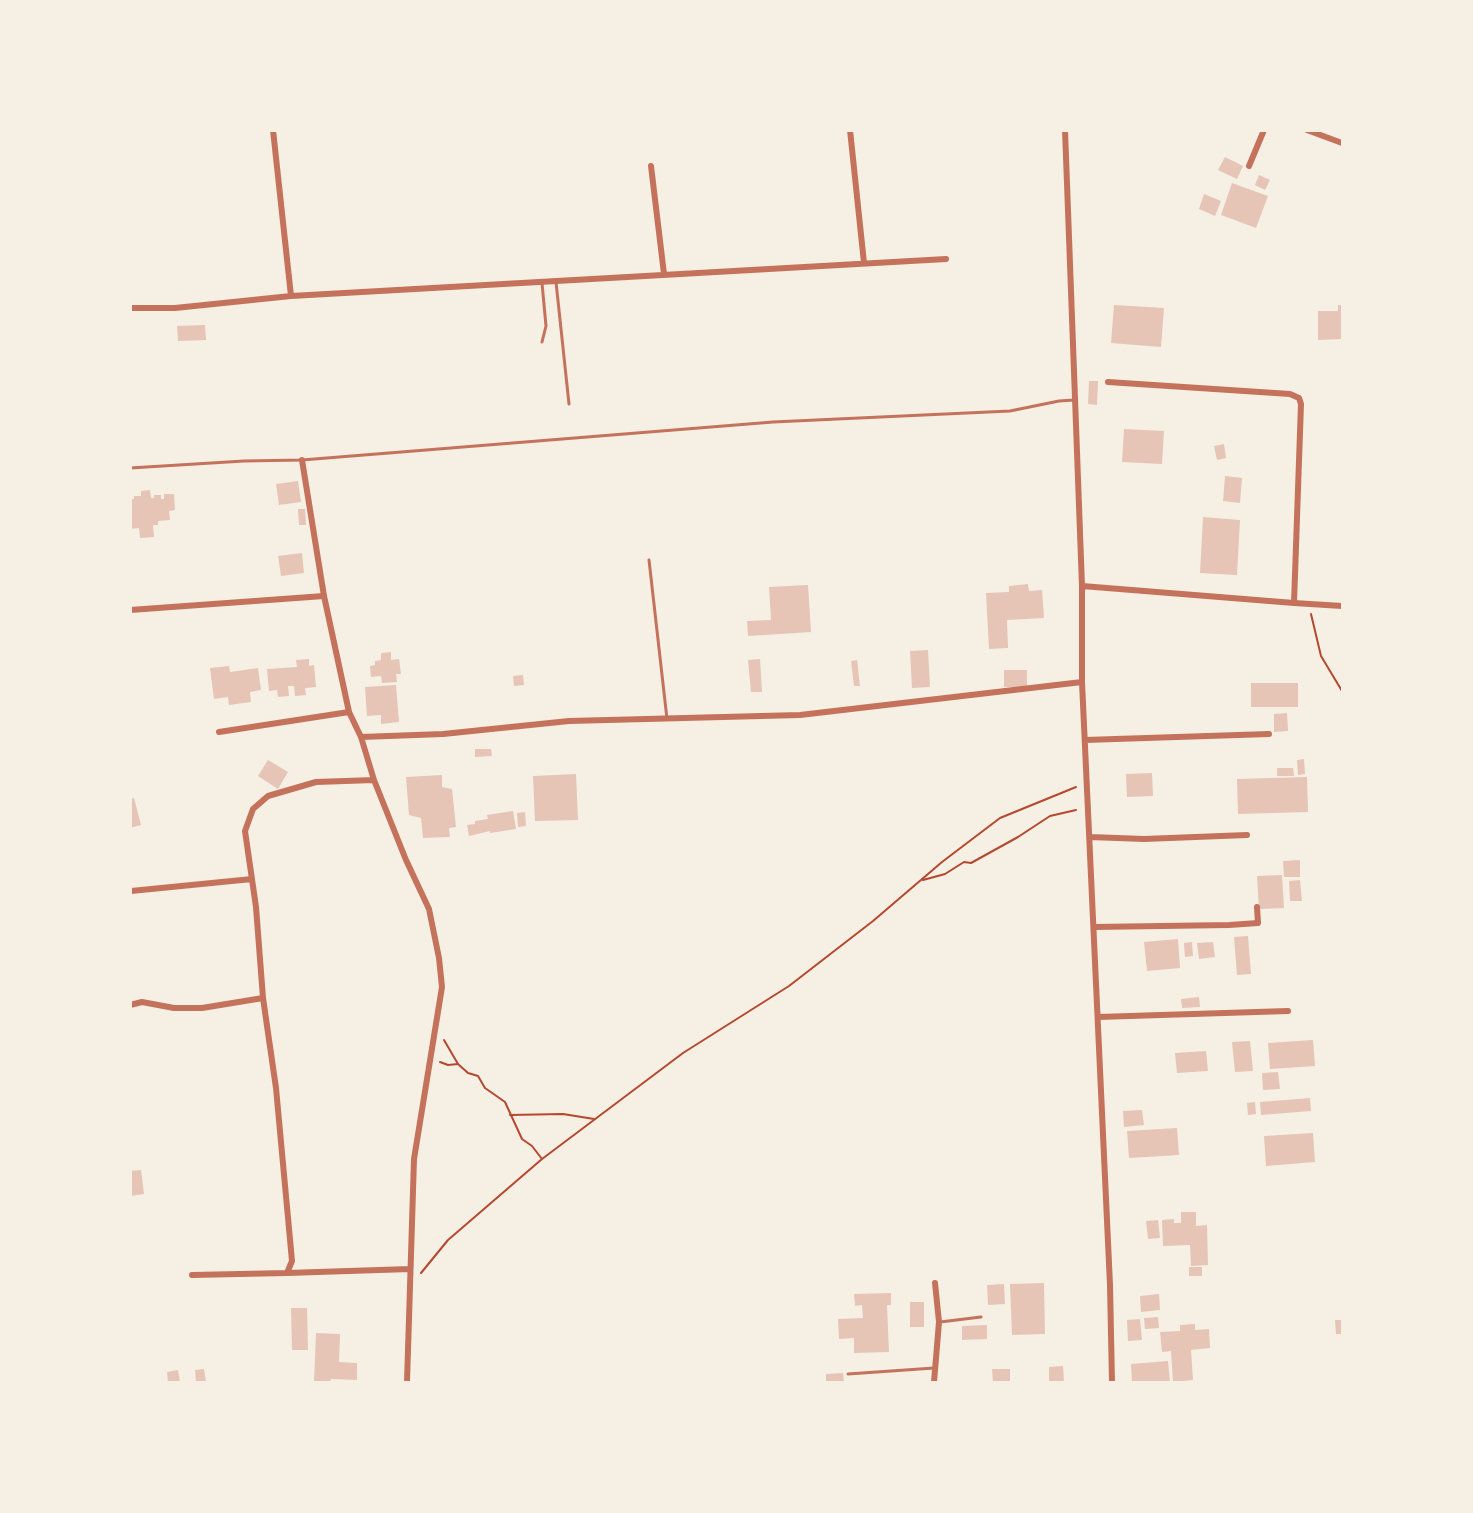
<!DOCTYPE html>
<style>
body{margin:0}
#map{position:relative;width:1473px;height:1513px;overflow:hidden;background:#f6efe4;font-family:"Titillium Web",sans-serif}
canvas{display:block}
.frame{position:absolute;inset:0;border:132px solid #f6efe4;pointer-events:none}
</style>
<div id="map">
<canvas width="1473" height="1513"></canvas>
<div class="frame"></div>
</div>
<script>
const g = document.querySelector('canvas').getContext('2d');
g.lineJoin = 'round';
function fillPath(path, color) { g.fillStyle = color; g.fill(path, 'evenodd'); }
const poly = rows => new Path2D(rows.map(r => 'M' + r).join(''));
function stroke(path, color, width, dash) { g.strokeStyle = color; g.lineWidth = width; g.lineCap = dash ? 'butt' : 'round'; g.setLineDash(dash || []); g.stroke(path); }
const building = poly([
 [1225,157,1243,166,1237,179,1218,170],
 [1259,175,1270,180,1265,190,1255,185],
 [1232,183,1268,196,1256,228,1221,215],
 [1204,194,1221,201,1215,216,1199,209],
 [1114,305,1164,308,1161,347,1111,343],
 [1338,305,1342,305,1342,339,1318,340,1318,311,1338,311],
 [205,325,206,340,178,341,177,326],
 [1089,381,1098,381,1097,405,1088,404],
 [1124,429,1164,431,1162,464,1122,462],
 [1224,444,1226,458,1217,460,1214,446],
 [1225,476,1242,478,1240,503,1223,501],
 [298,481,301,502,279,505,276,484],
 [150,490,151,498,154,498,154,495,161,495,161,499,164,499,164,494,174,494,175,510,169,511,170,520,158,521,158,525,153,525,154,537,140,538,139,528,130,529,130,499,134,499,134,496,141,496,141,491],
 [298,509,305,509,306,525,299,525],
 [1203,517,1240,520,1237,575,1200,573],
 [302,553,304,573,281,576,278,556],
 [1028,584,1029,591,1042,590,1044,618,1007,620,1008,648,989,649,986,593,1009,592,1009,586],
 [808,585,811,632,748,636,747,621,771,620,769,587],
 [928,650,930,687,912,688,910,651],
 [391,652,391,660,399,659,401,674,396,674,397,682,382,683,381,676,371,677,370,666,375,665,375,661,381,660,381,653],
 [309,659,309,666,314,665,316,687,305,688,306,695,295,696,294,686,288,686,289,696,278,697,277,690,269,691,267,669,297,667,296,660],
 [760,659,762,692,751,692,748,660],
 [857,660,860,686,854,686,851,661],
 [229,666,230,672,258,668,261,690,250,692,251,702,229,705,228,697,214,699,210,668],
 [1004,670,1027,670,1027,687,1004,687],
 [523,675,524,685,514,686,513,676],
 [1251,683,1298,683,1298,707,1251,707],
 [396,685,399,722,381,724,381,715,367,716,365,687],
 [1287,713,1288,731,1274,732,1274,714],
 [475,749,491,749,492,756,475,757],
 [1304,759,1305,774,1298,775,1297,760],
 [268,760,288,772,278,789,258,776],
 [1277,768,1293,768,1294,776,1277,776],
 [1152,773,1153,796,1127,797,1126,774],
 [576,774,578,820,535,821,533,776],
 [442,775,442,787,452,789,456,827,449,828,450,837,423,838,421,818,409,815,406,777],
 [1307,777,1308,812,1238,814,1237,779],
 [134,798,141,825,130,828,130,799],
 [513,811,516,829,490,833,490,831,469,836,467,825,475,824,475,821,488,819,487,815],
 [525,812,526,826,518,827,517,813],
 [1300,860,1300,877,1284,877,1283,861],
 [1282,875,1284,908,1259,909,1257,876],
 [1300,880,1302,901,1290,901,1289,881],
 [1248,936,1251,974,1237,975,1234,937],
 [1178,939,1180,968,1147,971,1144,942],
 [1192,942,1193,956,1185,957,1184,943],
 [1213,942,1215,957,1199,959,1197,943],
 [1199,997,1200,1007,1182,1008,1181,999],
 [1313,1040,1315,1066,1270,1069,1268,1043],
 [1250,1041,1253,1071,1235,1072,1232,1042],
 [1206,1051,1208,1071,1177,1073,1175,1053],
 [1278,1072,1280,1089,1263,1090,1262,1073],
 [1310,1098,1311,1111,1261,1115,1260,1102],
 [1255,1102,1256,1114,1248,1115,1247,1103],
 [1142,1110,1144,1125,1124,1127,1123,1111],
 [1177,1128,1179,1155,1129,1158,1127,1131],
 [1313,1133,1315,1162,1266,1166,1264,1136],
 [141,1170,144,1194,130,1196,130,1171],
 [1181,1212,1196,1212,1196,1226,1207,1225,1208,1265,1191,1266,1190,1245,1163,1246,1162,1220,1174,1219,1174,1223,1181,1223],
 [1158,1220,1160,1238,1148,1239,1146,1221],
 [1189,1267,1202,1267,1202,1276,1189,1276],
 [1044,1283,1045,1334,1012,1335,1010,1284],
 [1004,1284,1005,1304,988,1305,987,1285],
 [891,1293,891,1305,887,1305,889,1352,854,1353,854,1338,839,1339,838,1319,863,1318,862,1305,855,1306,854,1294],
 [1159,1294,1160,1310,1141,1312,1140,1296],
 [910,1302,924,1302,924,1327,910,1327],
 [291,1308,307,1308,308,1350,292,1350],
 [1158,1317,1159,1328,1145,1329,1144,1318],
 [1140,1319,1142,1340,1128,1341,1127,1320],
 [1335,1320,1342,1320,1342,1334,1336,1334],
 [1195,1324,1195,1330,1209,1329,1210,1348,1191,1350,1193,1380,1173,1382,1171,1351,1162,1352,1160,1332,1180,1331,1180,1325],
 [987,1325,987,1339,962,1340,962,1326],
 [316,1333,340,1334,339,1362,357,1363,357,1380,331,1379,330,1382,314,1382],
 [1168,1361,1170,1382,1132,1382,1131,1364],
 [1063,1366,1064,1382,1049,1382,1049,1367],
 [204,1369,206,1382,196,1382,195,1370],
 [992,1369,1010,1369,1010,1382,993,1382],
 [178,1370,180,1382,168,1382,167,1372],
 [843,1373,844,1382,826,1382,826,1374]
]);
const path = poly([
 [1311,614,1321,656,1342,691],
 [923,880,945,874,964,862,971,863,1018,837,1050,816,1076,810],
 [444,1040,458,1064],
 [440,1062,448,1065,458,1064,468,1073,478,1076,485,1088,505,1102,522,1139,532,1146,542,1159],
 [510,1115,563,1114,594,1119],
 [421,1273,448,1240,542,1159,683,1053,789,986,873,921,942,862,1000,818,1076,787]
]);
const service = poly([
 [556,282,569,404],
 [542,283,546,326,542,342],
 [130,468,244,461,302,460,773,422,1010,411,1059,401,1074,400],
 [649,560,667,719],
 [940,1322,981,1317],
 [848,1374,934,1368]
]);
const minor = poly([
 [273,130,291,296],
 [850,130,864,263],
 [1065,130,1082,586,1294,603,1301,404,1299,398,1290,394,1108,382],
 [1307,130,1342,143],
 [651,166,664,274],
 [1249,166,1264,130],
 [130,308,175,308,291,296,946,259],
 [302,460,324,596,349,712,361,737,374,780,406,860,429,909,439,958,442,987,414,1159,407,1382],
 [1082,586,1082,682,1110,1285,1112,1382],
 [1294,603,1342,606],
 [130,610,324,596],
 [219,732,349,712],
 [361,737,443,734,569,721,800,715,1082,682],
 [1085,740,1269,734],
 [1090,837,1144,839,1247,835],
 [131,891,252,879],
 [1094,927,1229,925,1258,923,1257,907],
 [130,1005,142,1002,174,1008,202,1008,263,998,256,907,245,831,253,809,268,796,316,782,374,780],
 [1098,1017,1288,1011],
 [287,1273,410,1269],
 [192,1275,287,1273,292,1261,276,1088,263,998],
 [934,1382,939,1322,935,1283]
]);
fillPath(building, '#e6c5b7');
stroke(path, '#b5482f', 2);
stroke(service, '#c5725c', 3);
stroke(minor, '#c5725c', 6);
</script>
